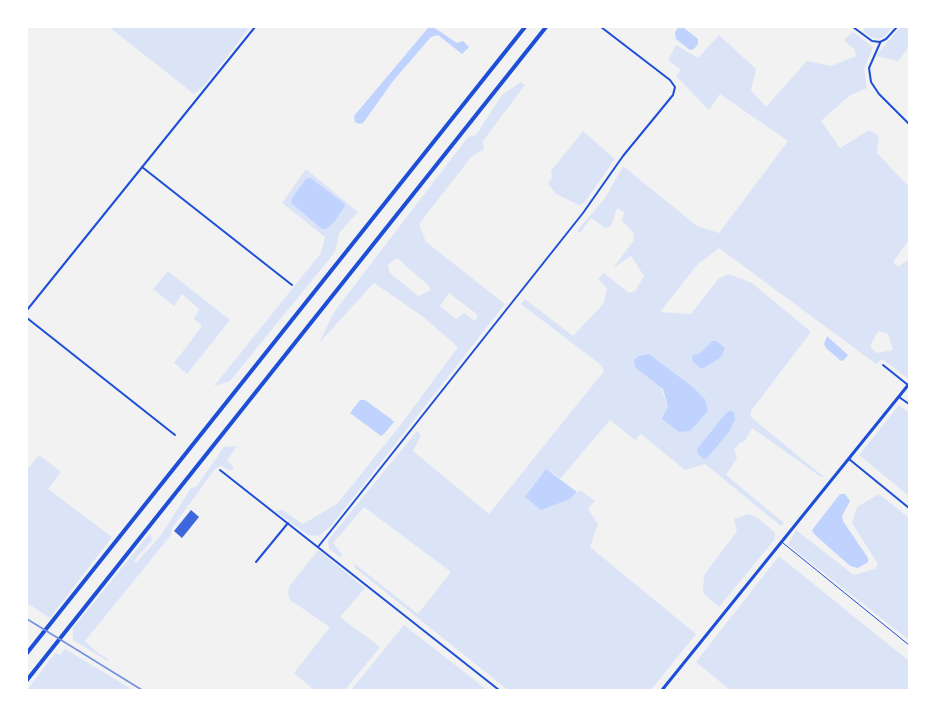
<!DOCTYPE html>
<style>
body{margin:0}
#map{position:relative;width:936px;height:717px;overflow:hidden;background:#f2f2f2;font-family:"DM Sans",sans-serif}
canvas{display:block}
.frame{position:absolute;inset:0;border:28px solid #fff;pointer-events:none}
</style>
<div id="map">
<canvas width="936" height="717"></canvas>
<div class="frame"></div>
</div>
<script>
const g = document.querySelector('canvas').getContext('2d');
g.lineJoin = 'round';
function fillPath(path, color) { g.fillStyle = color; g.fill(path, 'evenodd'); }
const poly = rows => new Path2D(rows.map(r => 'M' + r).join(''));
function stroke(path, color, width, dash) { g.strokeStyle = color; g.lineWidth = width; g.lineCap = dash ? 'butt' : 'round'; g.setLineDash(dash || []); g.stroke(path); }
const green = poly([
 [109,27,250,27,204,86,194,94],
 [866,27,892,27,884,37,878,39,871,37,863,31],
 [900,27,909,27,909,47,898,61,876,56],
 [853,32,873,47,864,69,867,88,849,96,821,121,840,148,869,130,879,136,877,153,909,187,909,240,893,262,898,267,909,259,909,376,907,378,882,359,876,364,719,248,697,265,660,312,691,314,718,279,729,274,752,283,811,332,751,411,751,417,824,477,821,477,752,428,745,441,741,442,734,449,737,458,726,475,784,523,781,526,705,464,685,470,641,434,635,440,610,420,560,479,551,471,570,499,580,490,595,501,588,509,598,524,590,547,696,634,651,690,508,690,354,567,355,564,418,614,451,572,364,507,333,543,342,554,340,557,329,549,328,540,417,431,421,435,413,451,489,514,604,371,601,365,521,304,525,299,573,336,604,303,607,288,598,279,604,273,629,293,635,291,644,276,631,256,613,268,634,240,633,232,622,221,624,212,617,208,611,226,605,228,591,218,580,233,577,231,605,198,623,166,697,226,719,233,788,141,720,94,709,110,676,76,681,70,668,60,676,45,698,58,719,35,756,69,751,90,766,107,807,61,831,66,856,56,855,50,844,40],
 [878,331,888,334,893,350,876,353,870,346],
 [649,354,693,387,705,399,668,407],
 [521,82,525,85,483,141,484,149,472,156,419,224,426,242,505,304,331,526,319,536,308,535,275,511,282,510,303,524,337,504,402,423,458,347,422,316,374,283,319,343,334,312,468,137,476,135,502,95],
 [397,258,429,286,431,290,418,296,390,273,388,265],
 [449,293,478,315,475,321,464,313,456,319,440,306],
 [583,131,615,159,584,203,579,205,556,194,548,184,552,178,551,171],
 [306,169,358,212,339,233,335,252,230,381,214,386,321,253,325,237,282,203],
 [311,178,345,204,322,229,293,204,291,200],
 [168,271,230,320,187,374,174,363,202,326,194,319,199,309,182,294,174,306,153,289],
 [899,405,909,413,909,496,859,455],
 [237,446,227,461,234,467,231,471,221,466,215,469,172,528,171,535,85,641,98,653,108,659,109,662,73,640,73,628,150,533,152,540,134,561,136,563,161,535,191,488,196,487,224,447],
 [39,455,61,472,48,489,112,537,50,618,27,603,27,470],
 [879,494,909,518,909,640,788,545,796,530,854,575,875,569,878,564,852,523,857,507],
 [748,514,758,518,775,533,775,539,719,607,703,593,704,575,737,531,734,519],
 [318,550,365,588,340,617,380,647,345,690,314,690,294,673,330,627,290,600,288,593,289,587],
 [779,556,909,661,909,690,730,690,696,662],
 [404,625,486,689,485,690,351,690],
 [65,649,133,690,27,690,55,653,60,655]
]);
const water = poly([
 [433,27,457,43,463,41,469,47,462,54,438,35,431,37,393,81,363,123,360,124,355,122,354,116,428,28],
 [679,27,683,27,698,39,698,44,694,49,690,50,676,39,675,32],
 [307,178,311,178,345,204,345,206,334,222,326,229,322,229,292,204,291,200,296,192],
 [827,336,848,355,844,360,841,361,826,348,824,344],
 [712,341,716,341,725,348,721,357,702,369,692,361,693,355,699,354],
 [649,354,693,387,705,399,708,411,690,431,679,432,662,419,668,407,663,389,635,367,634,360,639,356],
 [360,400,365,400,391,419,394,422,384,434,381,436,350,413],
 [730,411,734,412,735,420,729,432,707,458,704,459,698,454,697,449,726,413],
 [546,469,577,492,570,499,541,510,525,497],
 [840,494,845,494,850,501,842,516,843,521,868,558,868,562,858,568,850,566,814,534,812,530]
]);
const building = poly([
 [191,510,199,517,182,538,174,531]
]);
const service = poly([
 [783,543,909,645]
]);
const minor = poly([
 [880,43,869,68,871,82,879,94,909,124],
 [142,167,292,285],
 [27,318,175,435],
 [883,365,908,385],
 [899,397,909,404],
 [849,459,909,508],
 [220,470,499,690],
 [318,547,583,213,623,156,673,95,675,87,670,80,601,27],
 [256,562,288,523]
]);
const tertiary = poly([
 [853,27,872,41,880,42,886,39,897,27],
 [27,310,255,27]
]);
const secondary = poly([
 [662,690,909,384]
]);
const motorway = poly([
 [27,653,525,27],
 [27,680,546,27]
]);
const rail = poly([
 [27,619,142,690]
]);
fillPath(green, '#dbe4f7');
fillPath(water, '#bfd3fe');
fillPath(building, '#3d67dc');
stroke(service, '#1d4ed8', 1);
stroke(minor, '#1d4ed8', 2);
stroke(tertiary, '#1d4ed8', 2);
stroke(secondary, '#1d4ed8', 3);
stroke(motorway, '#1d4ed8', 4);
stroke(rail, '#7290e2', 1.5);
</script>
